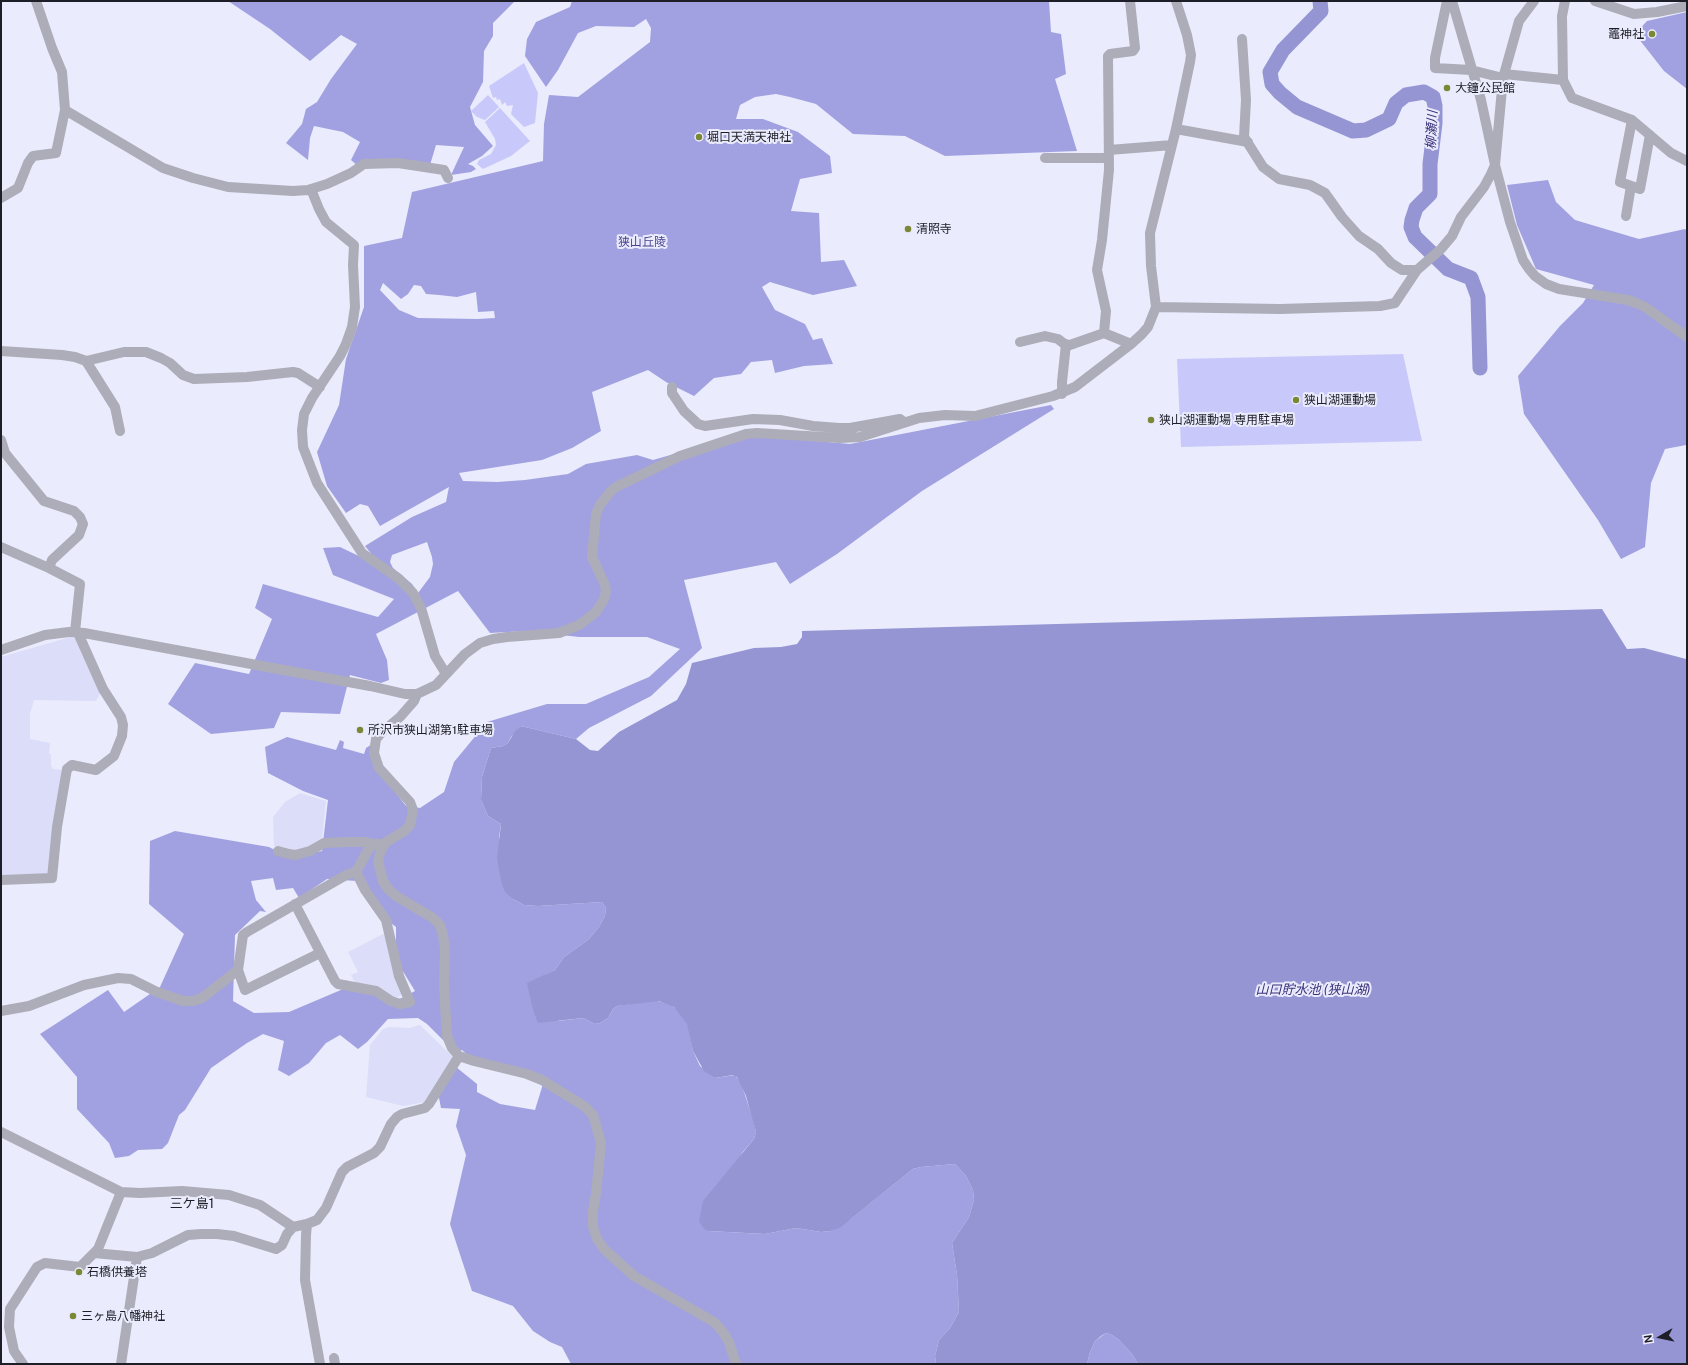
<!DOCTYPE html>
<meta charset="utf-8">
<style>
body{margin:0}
#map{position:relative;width:1688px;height:1365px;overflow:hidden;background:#eaebfc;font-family:"Public Sans",sans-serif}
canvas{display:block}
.frame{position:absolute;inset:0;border:2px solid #1e1e28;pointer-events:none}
.north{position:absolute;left:1640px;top:1317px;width:40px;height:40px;-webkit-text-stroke:3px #eaebfc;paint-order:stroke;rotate:261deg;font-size:11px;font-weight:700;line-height:16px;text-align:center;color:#1e1e28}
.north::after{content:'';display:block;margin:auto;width:14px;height:18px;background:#1e1e28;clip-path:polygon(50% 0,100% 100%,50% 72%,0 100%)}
</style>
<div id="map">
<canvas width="1688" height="1365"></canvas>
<div class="frame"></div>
<div class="north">N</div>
</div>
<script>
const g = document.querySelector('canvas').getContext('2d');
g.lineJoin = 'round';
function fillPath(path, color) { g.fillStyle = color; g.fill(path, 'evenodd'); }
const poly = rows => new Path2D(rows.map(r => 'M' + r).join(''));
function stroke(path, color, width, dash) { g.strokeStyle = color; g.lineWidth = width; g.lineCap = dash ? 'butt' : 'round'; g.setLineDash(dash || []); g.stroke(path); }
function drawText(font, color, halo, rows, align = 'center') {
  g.font = font + ' "Public Sans","Noto Sans JP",sans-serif'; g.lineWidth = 4; g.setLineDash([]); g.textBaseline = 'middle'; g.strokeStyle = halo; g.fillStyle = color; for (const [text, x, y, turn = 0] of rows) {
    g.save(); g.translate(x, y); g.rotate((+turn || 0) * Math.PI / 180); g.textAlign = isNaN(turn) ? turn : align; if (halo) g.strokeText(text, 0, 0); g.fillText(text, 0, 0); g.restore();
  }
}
const built = poly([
 [67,638,78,638,101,692,96,701,34,700,30,714,30,739,50,743,49,754,51,754,51,766,53,769,62,770,50,871,46,874,1,875,1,657],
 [300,793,326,801,322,840,304,850,288,851,274,846,273,817,285,802],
 [385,933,404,994,391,1000,355,983,351,975,358,972,348,952],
 [420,1025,455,1059,425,1102,403,1106,366,1097,370,1045,383,1029,389,1027,409,1028]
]);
const green = poly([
 [524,63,538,93,535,123,524,127,511,114,513,105,507,106,505,102,502,105,500,99,497,100,496,97,493,98,489,86],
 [488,95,499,107,485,120,477,117,471,111],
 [500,108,530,141,511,156,483,169,477,164,479,160,491,154,496,145,495,139,485,122],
 [1403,354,1422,441,1181,447,1177,359]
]);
const forest = poly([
 [228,1,515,1,493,23,493,36,484,51,483,82,470,107,475,125,493,146,482,156,468,164,473,166,476,169,471,172,451,175,464,147,436,145,430,165,358,166,351,160,360,142,343,132,314,126,310,138,308,160,286,143,302,124,306,109,317,102,331,79,357,44,341,35,310,61,270,29],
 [572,1,1049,1,1051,32,1061,34,1066,74,1055,79,1077,151,945,156,905,136,853,134,816,104,790,97,776,94,755,97,740,105,736,119,763,119,798,132,830,156,832,173,800,179,791,211,819,213,821,262,844,260,857,286,813,295,770,282,762,287,775,310,805,324,813,340,822,338,833,364,804,366,775,373,772,360,751,362,741,374,714,378,694,396,666,382,648,370,592,392,601,431,572,448,542,460,459,473,463,481,497,482,525,480,568,474,586,464,637,455,653,460,709,444,760,436,850,444,1051,405,1054,409,922,491,837,554,790,584,776,562,684,580,702,648,651,696,589,728,576,739,521,726,511,737,508,743,503,746,491,748,482,777,481,800,488,816,501,824,499,837,513,899,524,905,538,906,602,902,606,908,605,916,599,927,588,940,564,957,555,970,545,975,558,1021,583,1018,595,1024,600,1023,608,1018,613,1009,617,1006,649,1001,658,1001,670,1004,681,1013,688,1024,693,1051,700,1066,715,1078,735,1075,741,1083,753,1119,756,1132,754,1139,742,1153,708,1231,765,1234,796,1228,821,1232,831,1231,852,1218,913,1169,921,1167,955,1164,966,1176,973,1190,974,1200,969,1217,952,1243,957,1275,959,1312,950,1328,939,1340,935,1356,936,1364,571,1364,562,1347,550,1342,533,1331,513,1306,472,1291,450,1224,466,1155,456,1126,460,1109,441,1108,438,1093,456,1067,477,1084,477,1092,500,1104,535,1110,543,1084,471,1058,462,1050,452,1053,444,1041,427,1024,418,1018,388,1019,367,1042,358,1049,340,1035,326,1043,309,1063,289,1076,278,1070,284,1041,263,1034,247,1043,211,1068,185,1110,179,1115,168,1143,162,1149,138,1150,129,1156,115,1158,109,1143,77,1109,77,1077,40,1034,108,990,124,1012,160,987,184,934,149,904,150,841,175,831,269,847,288,857,322,851,328,800,303,791,268,773,265,747,287,737,336,750,340,740,344,742,343,748,364,754,366,748,372,744,372,762,406,806,420,808,444,792,454,762,487,722,547,704,586,704,649,677,680,649,647,637,579,637,526,631,490,633,458,591,376,634,387,660,389,680,381,683,350,675,340,714,281,712,274,728,211,734,168,704,195,663,249,674,272,619,255,608,263,584,378,617,394,599,333,575,323,548,340,547,365,559,373,556,365,546,412,517,446,502,449,487,380,526,368,506,360,504,346,513,327,486,317,452,339,405,346,359,364,307,364,246,402,238,412,192,543,161,544,124,549,95,578,97,650,42,651,28,646,19,634,27,596,26,578,33,558,70,546,87,525,56,527,39,536,22,570,7],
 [383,283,401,299,408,294,414,285,421,286,426,294,439,295,457,297,476,292,478,312,494,311,495,318,478,319,418,318,399,310,380,290],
 [427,542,432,557,433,564,430,577,418,593,412,584,393,568,390,562,392,555],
 [273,878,276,890,293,888,299,898,327,879,357,881,372,908,396,927,396,960,415,991,392,1003,355,984,289,1012,254,1013,233,1001,235,935,260,911,266,912,256,900,251,881],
 [1687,12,1687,89,1664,71,1635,34,1647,21],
 [1548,180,1556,202,1575,220,1639,239,1685,229,1687,231,1687,447,1686,445,1665,449,1651,483,1645,547,1621,559,1598,520,1524,414,1518,376,1560,326,1583,303,1594,285,1536,269,1517,225,1507,185],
 [1106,1333,1112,1335,1119,1340,1132,1354,1138,1364,1087,1364,1090,1352,1095,1341]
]);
const water = poly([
 [1602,609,1627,649,1644,648,1686,659,1687,661,1687,1364,1138,1364,1132,1354,1119,1340,1112,1335,1106,1333,1101,1336,1095,1341,1090,1352,1087,1364,936,1364,935,1356,939,1340,950,1328,959,1312,957,1275,952,1243,969,1217,974,1200,973,1190,966,1176,955,1164,921,1167,913,1169,841,1227,831,1231,821,1232,796,1228,765,1234,708,1231,704,1229,699,1221,703,1201,749,1145,754,1139,756,1132,746,1096,737,1077,733,1075,715,1078,704,1071,693,1051,687,1024,674,1007,659,1001,617,1006,613,1009,608,1018,600,1023,595,1024,583,1018,538,1023,533,1010,527,983,555,970,564,957,588,940,599,927,605,916,606,908,602,902,538,906,524,905,513,899,505,892,501,881,497,858,501,824,488,816,481,800,482,777,491,748,503,746,508,743,515,731,521,726,576,739,590,750,598,751,619,732,677,700,686,684,692,663,754,648,781,647,797,644,802,637,802,631]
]);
const river = poly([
 [1320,1,1321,11,1283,50,1270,72,1272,84,1280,93,1297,107,1353,131,1366,130,1389,119,1396,103,1406,95,1424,92,1433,97,1435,106,1435,123,1430,164,1430,194,1416,208,1412,220,1411,227,1415,237,1448,269,1471,278,1478,297,1480,368]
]);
const minor = poly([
 [1447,1,1435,58,1435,68,1471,70,1503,78],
 [1452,1,1481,100,1495,165,1510,222,1523,260,1529,269,1535,276,1546,284,1559,289,1628,300,1636,303,1645,307,1687,337],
 [1565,1,1562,16,1563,80,1572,98,1632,120,1671,153,1687,161],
 [1595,1,1634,14,1657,12,1687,6],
 [1242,39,1246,100,1244,137,1263,167,1279,179,1310,185,1325,193,1342,217,1359,236,1378,249,1391,263,1402,270,1417,270],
 [1504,74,1563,80],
 [65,110,163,168,193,178,228,187,293,191,308,190,327,184,351,173,364,164,398,163,444,170,448,178],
 [1632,120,1620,182,1640,189,1650,135],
 [1176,129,1248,142],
 [1109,150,1172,145],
 [1045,158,1109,158],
 [311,189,319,209,326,222,354,245,353,265,355,307,352,327,346,344,340,356,312,398,304,414,302,430,303,447,317,483,362,553,398,578,413,593,421,608,435,656,446,674],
 [1,198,18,188,28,163,33,156,56,153,65,110,62,72,52,48,36,1],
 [1626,216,1631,186],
 [1156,307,1280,309,1380,306,1395,303,1417,270,1441,249,1452,236,1461,217,1484,187,1491,174,1495,165,1503,78,1519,21,1534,1],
 [1104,333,1106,311,1097,270,1102,240,1109,170,1108,56,1110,54,1133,51,1135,48,1130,1],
 [1020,342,1045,336,1058,339,1067,346,1104,333,1131,344],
 [1,351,62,355,75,357,86,361,124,352,146,352,161,358,170,363,183,375,194,379,247,377,293,372,298,373,320,387],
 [86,361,115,407,120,431],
 [672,387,672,393,684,411,698,424,705,426,753,419,780,420,813,426,839,428,850,428,900,419,904,422],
 [1062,394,1062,382,1066,344],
 [1,440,5,453,44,501,74,511,80,517,83,524,79,535,52,560,49,568],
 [1,547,49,568,80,584,75,632],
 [1,650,45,635,69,632,84,633,370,686,405,694,417,694,436,685,465,654,480,643,493,639,507,637,559,633,579,625,596,612,604,599,606,592,605,585,592,557,596,514,600,505,610,492,616,487,647,472,680,456,746,434,757,433,840,438,860,437,919,418,945,415,975,416,1053,396,1075,387,1131,344,1142,334,1148,327,1156,307,1151,266,1150,233,1176,129,1190,62,1191,55,1187,35,1176,1],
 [417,694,414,701,400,717,382,732,376,739,374,753,379,768,410,802,413,810,410,825,403,832,386,842,381,850,378,861,383,881,388,889,396,896,433,918,440,925,443,935,445,949,444,984,446,1021,447,1036,452,1048,459,1056,474,1061,527,1074,542,1080,584,1106,593,1115,601,1143,596,1193,593,1211,593,1227,597,1239,604,1249,634,1276,714,1322,723,1332,729,1342,736,1364],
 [278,851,289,854,295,855,310,851,324,843,349,842,366,842,373,844,379,844],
 [1,880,52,878,57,827,67,769,72,765,96,770,114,756,122,736,123,725,121,717,103,689,78,633],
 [295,904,335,981,338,984,376,991,391,1001,400,1004,410,1002,399,976,386,920,365,890,356,872],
 [238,970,245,990,320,953],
 [1,1011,29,1006,84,985,118,978,131,979,157,992,183,1001,193,1001,202,998,238,970,243,935,247,932,348,874,356,872,368,850,373,844],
 [1,1132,121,1192,140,1193,182,1191,229,1195,260,1205,293,1227,307,1224],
 [94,1253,137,1257,121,1364],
 [137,1257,152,1253,188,1235,201,1234,217,1234,234,1236,276,1249,282,1245,287,1234,293,1227],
 [334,1358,335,1364],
 [23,1364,14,1351,9,1327,10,1309,37,1267,45,1263,80,1267,98,1249,121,1192],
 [320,1364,305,1280,306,1235,307,1224,317,1220,326,1208,342,1172,347,1167,374,1153,380,1147,391,1124,397,1117,402,1114,425,1108,429,1104,459,1056]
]);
const markers = [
 [1652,34,4,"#7a8836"],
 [1447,88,4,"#7a8836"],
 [699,137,4,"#7a8836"],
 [908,229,4,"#7a8836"],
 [1296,400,4,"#7a8836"],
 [1151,420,4,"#7a8836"],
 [360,730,4,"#7a8836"],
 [79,1272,4,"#7a8836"],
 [73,1316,4,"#7a8836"]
];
const poiNames = [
 ["竈神社",1644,34,"right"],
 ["大鐘公民館",1455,88],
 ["堀口天満天神社",707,137],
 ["清照寺",916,229],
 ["狭山湖運動場",1304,400],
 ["狭山湖運動場 専用駐車場",1159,420],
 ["所沢市狭山湖第1駐車場",368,730],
 ["石橋供養塔",87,1272],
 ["三ヶ島八幡神社",81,1316]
];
const parkNames = [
 ["狭山丘陵",642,242]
];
const waterNames = [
 ["柳瀬川",1432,130,-87],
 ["山口貯水池 (狭山湖)",1313,990]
];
const neighbourhoodNames = [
 ["三ケ島1",192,1204]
];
fillPath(built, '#dcddf9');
fillPath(green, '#c8c9fa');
fillPath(forest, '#a1a1e1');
fillPath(water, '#9595d4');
stroke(river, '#9595d4', 15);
stroke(minor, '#adadb9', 10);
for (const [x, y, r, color] of markers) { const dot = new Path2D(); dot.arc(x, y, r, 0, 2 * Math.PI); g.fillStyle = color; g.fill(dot); stroke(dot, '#eaebfc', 1.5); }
drawText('12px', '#1e1e28', '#eaebfc', poiNames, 'left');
drawText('12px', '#49438f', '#eaebfc', parkNames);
drawText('italic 13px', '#39307a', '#eaebfc', waterNames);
drawText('13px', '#1e1e28', '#eaebfc', neighbourhoodNames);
</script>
